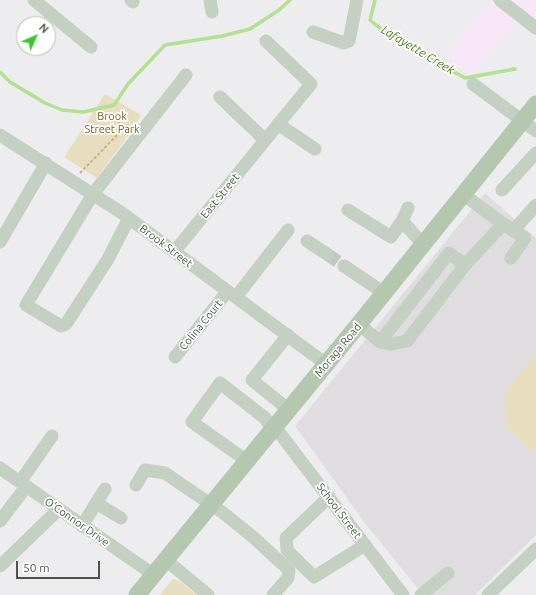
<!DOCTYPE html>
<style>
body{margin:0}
#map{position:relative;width:536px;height:595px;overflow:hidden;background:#edecef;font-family:Ubuntu,sans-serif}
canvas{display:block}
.north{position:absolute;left:16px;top:16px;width:40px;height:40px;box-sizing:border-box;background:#fff;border:1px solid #b7bcb5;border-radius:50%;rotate:45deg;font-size:11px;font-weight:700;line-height:16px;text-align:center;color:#4a5747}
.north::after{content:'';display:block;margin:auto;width:14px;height:18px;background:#3ac82e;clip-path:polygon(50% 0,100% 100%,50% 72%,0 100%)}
.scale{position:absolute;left:16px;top:561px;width:84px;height:18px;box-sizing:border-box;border:2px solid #4a5747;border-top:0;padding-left:5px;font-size:12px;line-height:14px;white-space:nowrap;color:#4a5747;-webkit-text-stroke:3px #fff;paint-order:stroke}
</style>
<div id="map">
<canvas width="536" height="595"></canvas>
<div class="north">N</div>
<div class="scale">50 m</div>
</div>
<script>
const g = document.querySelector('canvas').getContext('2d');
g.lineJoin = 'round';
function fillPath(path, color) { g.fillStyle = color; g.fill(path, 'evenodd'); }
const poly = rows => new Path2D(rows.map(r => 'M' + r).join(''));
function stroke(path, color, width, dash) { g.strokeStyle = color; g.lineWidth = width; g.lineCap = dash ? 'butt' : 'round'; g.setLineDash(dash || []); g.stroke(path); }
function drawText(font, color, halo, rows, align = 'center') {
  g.font = font + ' Ubuntu,sans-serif'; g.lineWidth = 3.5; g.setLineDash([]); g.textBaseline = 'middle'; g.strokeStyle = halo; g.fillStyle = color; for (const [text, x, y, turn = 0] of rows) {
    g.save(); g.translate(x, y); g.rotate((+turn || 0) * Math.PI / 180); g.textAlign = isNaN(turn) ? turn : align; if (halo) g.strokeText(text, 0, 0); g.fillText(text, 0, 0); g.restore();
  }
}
const commercial = poly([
 [493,0,536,0,536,20,523,10,471,75,447,54]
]);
const education = poly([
 [485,193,536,238,536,535,475,595,423,595,365,523,295,426]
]);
const green = poly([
 [105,94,141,115,135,126,97,178,64,157],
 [536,354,536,456,506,427,505,391],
 [173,579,180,581,197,595,160,595]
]);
const stream = poly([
 [375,0,370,20,391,37,465,78,515,69],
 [0,72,10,82,45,103,62,110,83,112,114,105,128,84,165,45,222,36,250,29,279,10,290,0]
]);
const minorTunnel = poly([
 [327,254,344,266]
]);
const path = poly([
 [80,173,120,132,120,124,115,118]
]);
const minor = poly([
 [34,0,91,47],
 [131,0,133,2],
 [210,0,212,12],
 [500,0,536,28],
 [313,32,344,43,349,41,357,0],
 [473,84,536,131],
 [220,97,265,140],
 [278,124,315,149],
 [0,135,122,213,326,364],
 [502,190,536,153],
 [463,194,499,221,525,238,511,258],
 [348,210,391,237,402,221,423,244],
 [129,218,108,259,66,324,61,326,26,305,93,194,186,75],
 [402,221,408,208],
 [513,231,536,205],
 [307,241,327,254],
 [0,242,46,163],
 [174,252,311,84,266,41],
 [344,266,384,293],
 [236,297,288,230],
 [359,324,380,342,392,344,407,341,465,265,503,224],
 [288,335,252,380,289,410],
 [380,342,449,253,465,265],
 [175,357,227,292],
 [275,427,403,595],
 [247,461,192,422,220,383,265,418,273,431],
 [0,468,154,575],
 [20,482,52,436],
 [136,485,145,470,165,473,222,512,253,537,289,570,288,578,273,595],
 [329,497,286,538,287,550,314,577,365,545],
 [96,503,121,518],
 [0,521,26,487],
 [82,526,105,489],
 [166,560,208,595],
 [0,566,58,510],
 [421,595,448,573],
 [488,595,536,549]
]);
const major = poly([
 [137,595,359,324,536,104]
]);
const parkNames = [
 ["Brook",112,116],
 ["Street Park",112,129]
];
const streetNames = [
 ["East Street",220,196,-51],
 ["Brook Street",166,246,37],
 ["Colina Court",201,325,-51],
 ["Moraga Road",338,350,-50],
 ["School Street",339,511,53],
 ["O'Connor Drive",77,522,35]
];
const waterNames = [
 ["Lafayette Creek",418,50,31]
];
fillPath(commercial, '#f9e6f8');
fillPath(education, '#dfdde0');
fillPath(green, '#e8debf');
stroke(stream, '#b3e091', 3.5);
stroke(minorTunnel, '#c4c7c5', 13, [13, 6]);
stroke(path, '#c2b87b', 2, [3, 2]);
stroke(minor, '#c4d0c1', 13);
stroke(major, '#b3c8af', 17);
drawText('11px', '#6f6421', '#fff', parkNames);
drawText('11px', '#4a5747', '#fff', streetNames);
drawText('italic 12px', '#47811a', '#fff', waterNames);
</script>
